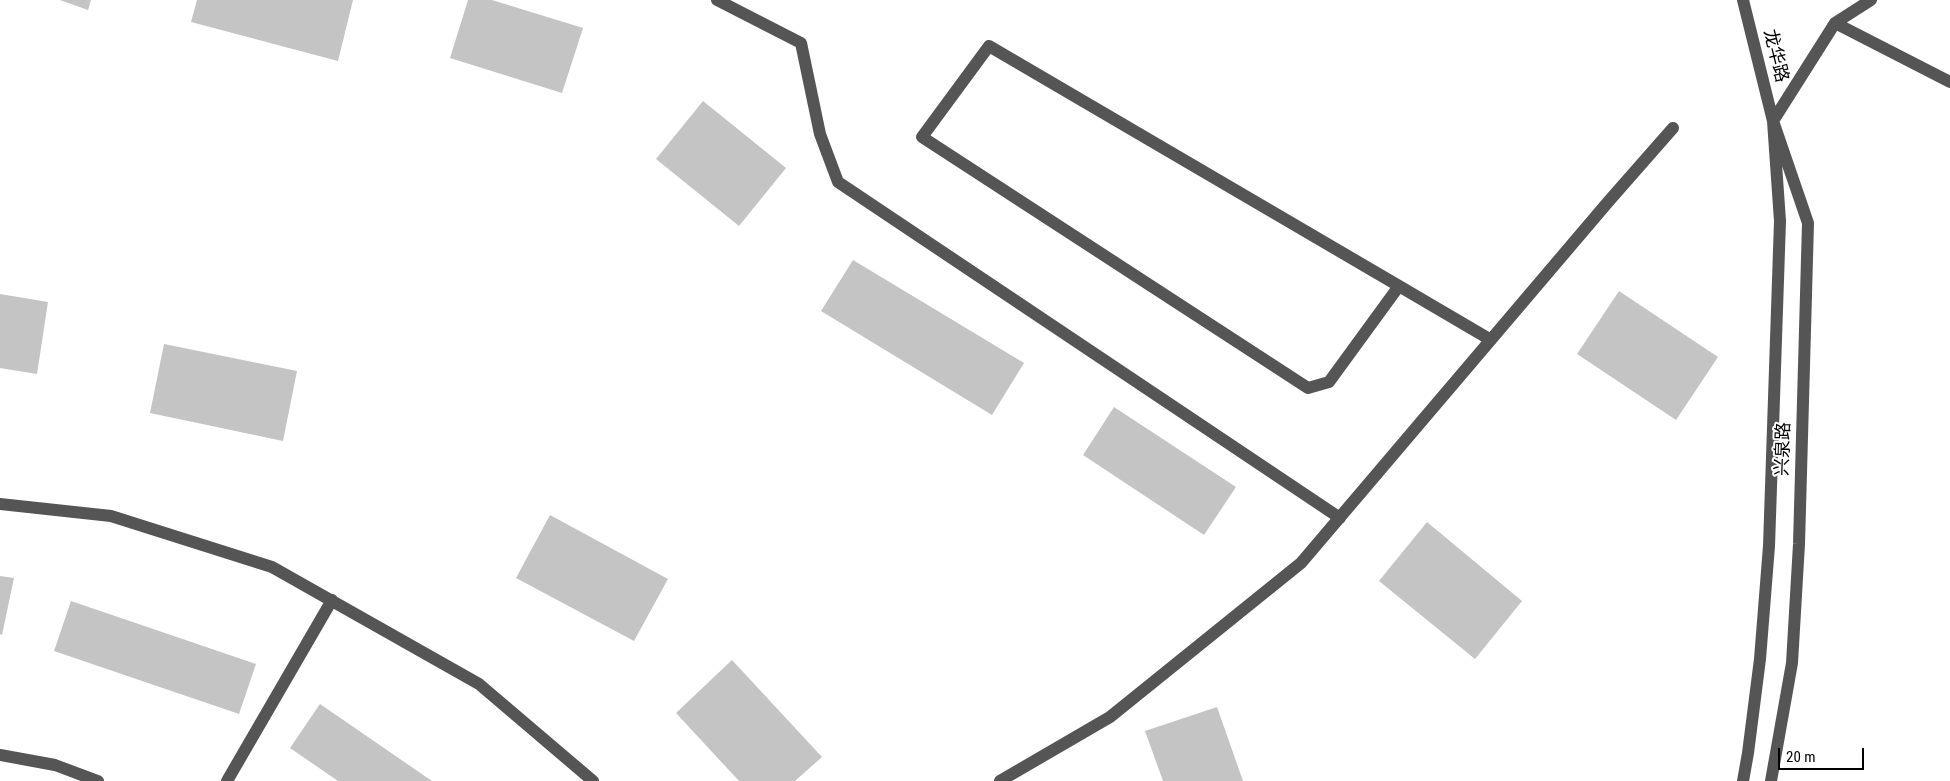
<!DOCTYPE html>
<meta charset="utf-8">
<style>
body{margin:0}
#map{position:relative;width:1950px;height:781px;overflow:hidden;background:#fff;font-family:"Roboto Condensed",sans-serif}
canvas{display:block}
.scale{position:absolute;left:1778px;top:748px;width:86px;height:22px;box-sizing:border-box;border:2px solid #000;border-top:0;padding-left:6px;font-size:15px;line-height:18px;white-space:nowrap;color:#000;-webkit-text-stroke:4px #fff;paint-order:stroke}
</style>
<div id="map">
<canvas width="1950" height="781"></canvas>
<div class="scale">20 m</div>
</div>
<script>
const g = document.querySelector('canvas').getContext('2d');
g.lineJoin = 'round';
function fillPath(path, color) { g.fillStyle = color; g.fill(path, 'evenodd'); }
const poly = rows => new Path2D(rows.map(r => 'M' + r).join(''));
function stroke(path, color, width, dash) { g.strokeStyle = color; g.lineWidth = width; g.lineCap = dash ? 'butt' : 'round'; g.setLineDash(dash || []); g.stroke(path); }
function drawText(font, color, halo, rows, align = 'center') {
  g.font = font + ' "Roboto Condensed","Noto Sans SC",sans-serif'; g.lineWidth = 4; g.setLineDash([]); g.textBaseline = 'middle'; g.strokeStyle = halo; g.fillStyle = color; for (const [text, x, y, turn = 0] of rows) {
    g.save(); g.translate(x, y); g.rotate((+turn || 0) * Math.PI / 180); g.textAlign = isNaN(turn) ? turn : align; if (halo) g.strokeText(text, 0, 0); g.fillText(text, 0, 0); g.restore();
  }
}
const building = poly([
 [60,0,91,0,88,10],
 [197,0,353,0,338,61,191,22],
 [468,0,492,0,583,28,562,93,450,58],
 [703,101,786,168,739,226,656,159],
 [853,260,1024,363,992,415,821,311],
 [1619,291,1718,357,1676,420,1577,354],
 [0,294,48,302,37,374,0,368],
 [164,344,297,371,283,441,150,413],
 [1114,407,1236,487,1204,535,1083,455],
 [550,515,668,579,634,641,516,578],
 [1427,522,1522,601,1475,659,1379,581],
 [0,576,14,578,2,635,0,634],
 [71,601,256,664,239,714,54,651],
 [732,660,822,757,795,781,739,781,676,713],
 [320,704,432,781,338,781,290,748],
 [1217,707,1243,781,1163,781,1145,731]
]);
const minor = poly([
 [717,0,801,43,820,134,838,182,1340,518],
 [1743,0,1773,121,1808,223,1799,544,1792,663,1771,781],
 [1835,23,1950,82],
 [1399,286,1329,382,1308,388,922,137,989,46,1399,286,1491,340],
 [0,504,111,516,272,567,479,684,593,781],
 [0,755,55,765,98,781],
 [227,781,332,600],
 [1000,781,1110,717,1301,563,1608,202,1673,128],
 [1743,781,1748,753,1760,659,1769,546,1780,221,1773,121,1835,23,1871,0]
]);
const streetNames = [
 ["龙华路",1775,56,76],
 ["兴泉路",1784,449,-88]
];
fillPath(building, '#c4c4c4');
stroke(minor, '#555', 12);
drawText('18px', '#000', '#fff', streetNames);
</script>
